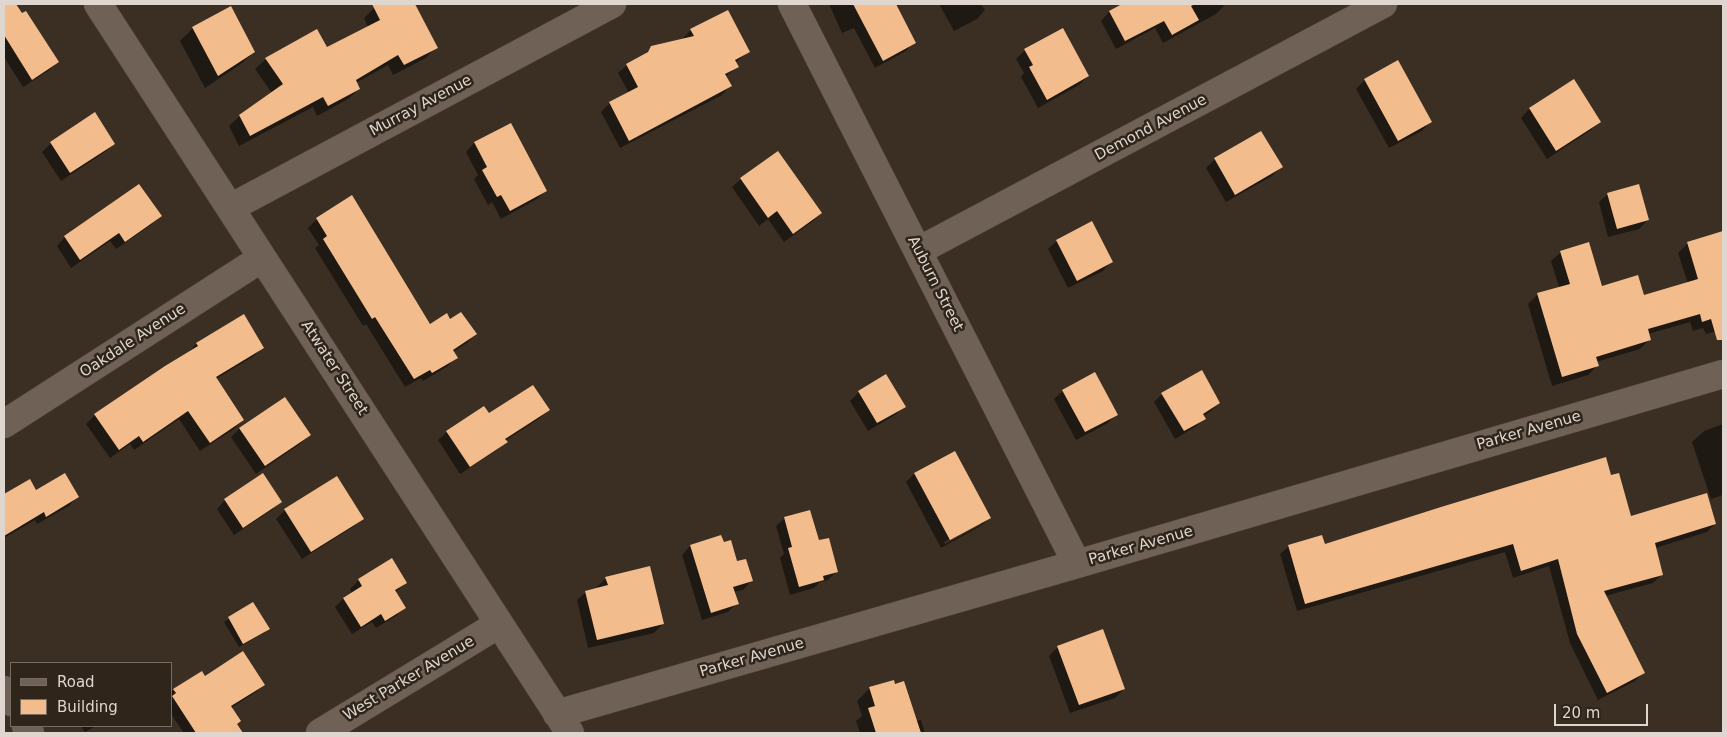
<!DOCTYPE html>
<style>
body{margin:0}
#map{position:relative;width:1727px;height:737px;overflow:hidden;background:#3b2f24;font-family:"DejaVu Sans",sans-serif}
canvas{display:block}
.frame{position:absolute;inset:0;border:5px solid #ded6cf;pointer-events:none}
.legend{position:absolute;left:10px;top:662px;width:162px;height:65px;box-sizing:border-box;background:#30251a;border:1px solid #766c62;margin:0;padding:6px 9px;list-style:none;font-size:15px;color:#ded6cf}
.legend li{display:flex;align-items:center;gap:10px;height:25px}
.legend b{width:25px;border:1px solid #766c62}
.scale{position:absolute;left:1554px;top:704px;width:94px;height:22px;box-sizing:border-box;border:2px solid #ded6cf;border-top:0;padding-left:6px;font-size:15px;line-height:18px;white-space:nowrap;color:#ded6cf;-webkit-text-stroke:4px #30251a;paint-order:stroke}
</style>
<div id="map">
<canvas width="1727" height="737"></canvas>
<div class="frame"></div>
<ul class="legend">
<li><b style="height:6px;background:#6f6155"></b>Road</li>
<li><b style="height:14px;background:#f3bc8c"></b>Building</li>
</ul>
<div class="scale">20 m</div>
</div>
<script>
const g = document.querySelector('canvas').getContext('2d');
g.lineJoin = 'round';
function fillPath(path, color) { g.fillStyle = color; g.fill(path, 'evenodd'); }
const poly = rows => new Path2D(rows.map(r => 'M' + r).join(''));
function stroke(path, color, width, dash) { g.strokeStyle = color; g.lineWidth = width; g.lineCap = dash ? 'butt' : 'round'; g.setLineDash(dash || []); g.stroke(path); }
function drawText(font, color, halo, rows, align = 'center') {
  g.font = font + ' "DejaVu Sans",sans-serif'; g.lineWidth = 5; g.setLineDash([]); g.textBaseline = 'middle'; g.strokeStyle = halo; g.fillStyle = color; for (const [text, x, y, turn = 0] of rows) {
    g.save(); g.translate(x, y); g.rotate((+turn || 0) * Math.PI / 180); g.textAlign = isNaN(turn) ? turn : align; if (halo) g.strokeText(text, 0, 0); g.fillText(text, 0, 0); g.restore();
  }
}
const shadow = poly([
 [4,4,15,4,57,62,48,71,23,87,4,57],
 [382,4,414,4,436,47,426,58,393,75,388,65,356,83,359,89,348,99,317,116,313,107,239,146,229,126,240,116,272,93,255,69,266,59,326,49,368,27,364,18,374,8],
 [829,4,895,4,914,42,906,51,875,68,854,28,842,33],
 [939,4,981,4,985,10,977,19,954,31],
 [1125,4,1223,4,1224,6,1216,14,1163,43,1155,28,1116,49,1101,21,1109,12],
 [727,12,748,52,735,63,737,67,725,77,730,86,722,95,620,148,601,112,610,103,629,93,618,73,627,65,643,56,652,47,682,39,691,30],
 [193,28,254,52,241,64,205,88,180,41],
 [1025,50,1088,76,1079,85,1038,108,1021,77,1024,73,1016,59],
 [1365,80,1430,122,1422,131,1389,148,1356,89],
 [1574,81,1600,121,1591,130,1547,159,1521,118,1529,109],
 [95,114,114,143,105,152,61,181,42,152,51,143],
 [510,125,545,191,537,199,501,219,492,202,488,205,474,179,478,175,466,152,474,143],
 [1215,159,1281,167,1272,176,1226,202,1206,168],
 [741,179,821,213,812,222,784,242,768,219,759,226,732,187],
 [1608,194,1648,220,1639,229,1608,237,1599,202],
 [351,197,430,325,450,321,475,334,467,343,453,352,456,357,448,366,423,381,421,378,405,387,366,324,363,326,315,248,319,245,308,228,317,219],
 [160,216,151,225,116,249,110,241,71,268,57,246,65,237],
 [1723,239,1723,329,1706,334,1703,328,1693,331,1690,322,1648,334,1650,339,1640,349,1596,362,1597,366,1588,375,1552,386,1528,304,1538,294,1559,287,1551,261,1561,252,1601,287,1643,297,1688,284,1678,253,1688,243],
 [1057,241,1111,262,1103,271,1068,288,1048,249],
 [244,316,263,347,254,356,216,379,243,420,234,429,200,451,179,419,134,450,130,444,110,458,86,424,95,415,188,353,196,344],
 [1063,391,1116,414,1108,423,1076,440,1054,399],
 [859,392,904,407,895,415,868,431,850,401],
 [1162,394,1219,403,1210,412,1203,416,1204,419,1195,427,1175,439,1154,402],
 [284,398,309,435,300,444,256,474,231,437,239,429],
 [548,410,540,418,505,441,506,442,497,450,460,474,438,440,447,432,489,415],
 [1723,424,1723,495,1711,499,1692,442,1704,431],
 [954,453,989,518,981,526,941,548,906,482,914,474],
 [981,522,981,525,945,544,944,542],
 [1610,477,1630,517,1715,524,1707,532,1655,548,1662,574,1653,583,1605,596,1643,673,1635,681,1598,700,1570,643,1549,566,1513,578,1505,552,1297,611,1280,554,1289,546,1324,546],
 [29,481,36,492,77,497,69,506,37,524,35,520,4,538,4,496],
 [225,500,280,502,272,510,234,535,217,509],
 [285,510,362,519,353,527,302,559,276,519],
 [785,518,818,542,837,571,828,580,820,582,814,588,790,595,780,558,784,554,776,526],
 [690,546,737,563,751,581,743,590,734,592,737,603,728,612,702,620,682,555],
 [606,578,663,624,654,633,588,648,577,600,586,592,598,589,597,587],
 [359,580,406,582,395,593,404,608,396,616,376,628,372,622,352,634,335,607,343,599,352,593,350,589],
 [253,603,268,629,264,633,239,647,224,622],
 [1058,647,1124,689,1115,698,1070,713,1049,656],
 [202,673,204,677,263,685,256,692,231,708,236,725,239,730,236,733,184,733,171,714,171,692],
 [870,688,915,721,921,720,925,733,860,733,856,721,862,716,857,701],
 [81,726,96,726,85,732]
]);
const building = poly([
 [4,4,16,4,22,13,26,11,59,62,32,80,4,35],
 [372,4,415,4,438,48,404,65,398,55,356,80,360,89,328,106,323,97,250,136,239,115,283,84,265,58,317,29,327,47,380,20],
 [853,4,896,4,916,43,883,61],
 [1122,4,1195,4,1191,6,1199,20,1172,35,1164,21,1125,41,1109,11],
 [231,6,255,52,218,76,192,27],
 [728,10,750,52,735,60,739,67,725,74,732,86,629,141,609,102,638,87,626,64,648,52,651,46,694,36,690,29],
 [1063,28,1089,76,1047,100,1029,67,1033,65,1024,49],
 [1398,60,1432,122,1398,141,1364,79],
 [1574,79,1601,122,1556,151,1529,108],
 [95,112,115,144,70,173,50,142],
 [511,123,547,191,510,211,501,195,497,197,482,170,487,167,474,142],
 [1261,131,1283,167,1235,195,1214,158],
 [778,151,822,213,793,234,777,211,768,218,740,178],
 [139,184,162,216,125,242,119,233,80,260,64,236],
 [1639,184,1649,220,1617,229,1607,193],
 [352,195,430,324,447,313,450,319,461,312,477,334,453,350,458,358,432,373,430,370,414,379,375,317,372,319,323,239,327,236,316,218],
 [1092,221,1113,262,1077,281,1056,240],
 [1723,231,1723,340,1717,340,1711,319,1702,322,1700,314,1648,329,1651,340,1596,357,1599,366,1562,377,1537,293,1570,284,1560,251,1589,242,1602,286,1638,275,1644,295,1698,279,1687,242],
 [244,314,264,348,216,377,244,420,210,443,188,411,143,442,139,436,119,450,94,414,165,366,198,346,196,343],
 [1202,370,1220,403,1203,414,1206,419,1184,431,1161,393],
 [1095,372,1118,415,1085,432,1062,390],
 [886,374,906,407,877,423,858,391],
 [533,385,550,410,505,439,508,442,470,467,446,431,484,406,489,413],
 [285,397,311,435,265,466,239,428],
 [955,451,991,518,950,540,914,473],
 [1606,457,1611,475,1619,473,1631,516,1707,493,1716,524,1655,543,1663,575,1604,591,1645,673,1607,693,1577,634,1558,559,1521,571,1513,544,1305,604,1288,545,1322,535,1325,544,1441,507],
 [65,473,79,497,46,517,44,512,4,536,4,494,30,479,36,490],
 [263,473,282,502,243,528,224,499],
 [337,476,364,519,311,552,284,509],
 [810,510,819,540,829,538,838,572,823,576,824,580,799,587,788,548,792,547,784,517],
 [721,535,724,542,731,540,737,561,746,559,753,581,733,587,739,604,711,613,690,545],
 [392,558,407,583,395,590,406,608,385,621,381,614,361,627,343,598,362,586,358,579],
 [650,566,664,624,597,640,585,591,608,585,605,577],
 [253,602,270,629,243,644,228,617],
 [1103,629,1125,689,1079,705,1057,646],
 [243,651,265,685,231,706,241,721,237,724,243,733,196,733,172,696,176,693,173,689,202,671,205,676],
 [894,680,895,684,904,681,921,733,876,733,868,708,875,706,869,687]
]);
const minor = poly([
 [98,4,570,733],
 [792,4,1077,564],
 [230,208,612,4],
 [918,251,1383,4],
 [4,424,262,258],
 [4,690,11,702],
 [557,714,1077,564,1723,374],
 [26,726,30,733],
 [320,733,499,624]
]);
const streetNames = [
 ["Murray Avenue",421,106,-28],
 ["Demond Avenue",1151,128,-28],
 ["Auburn Street",935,284,63],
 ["Oakdale Avenue",133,341,-33],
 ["Atwater Street",334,368,57],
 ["Parker Avenue",1529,431,-16],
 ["Parker Avenue",1141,546,-16],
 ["Parker Avenue",752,658,-16],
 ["West Parker Avenue",409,679,-31]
];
fillPath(shadow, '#0007');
fillPath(building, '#f3bc8c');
stroke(minor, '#574c43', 29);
stroke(minor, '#6f6155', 28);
drawText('15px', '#ded6cf', '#30251a', streetNames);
</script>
